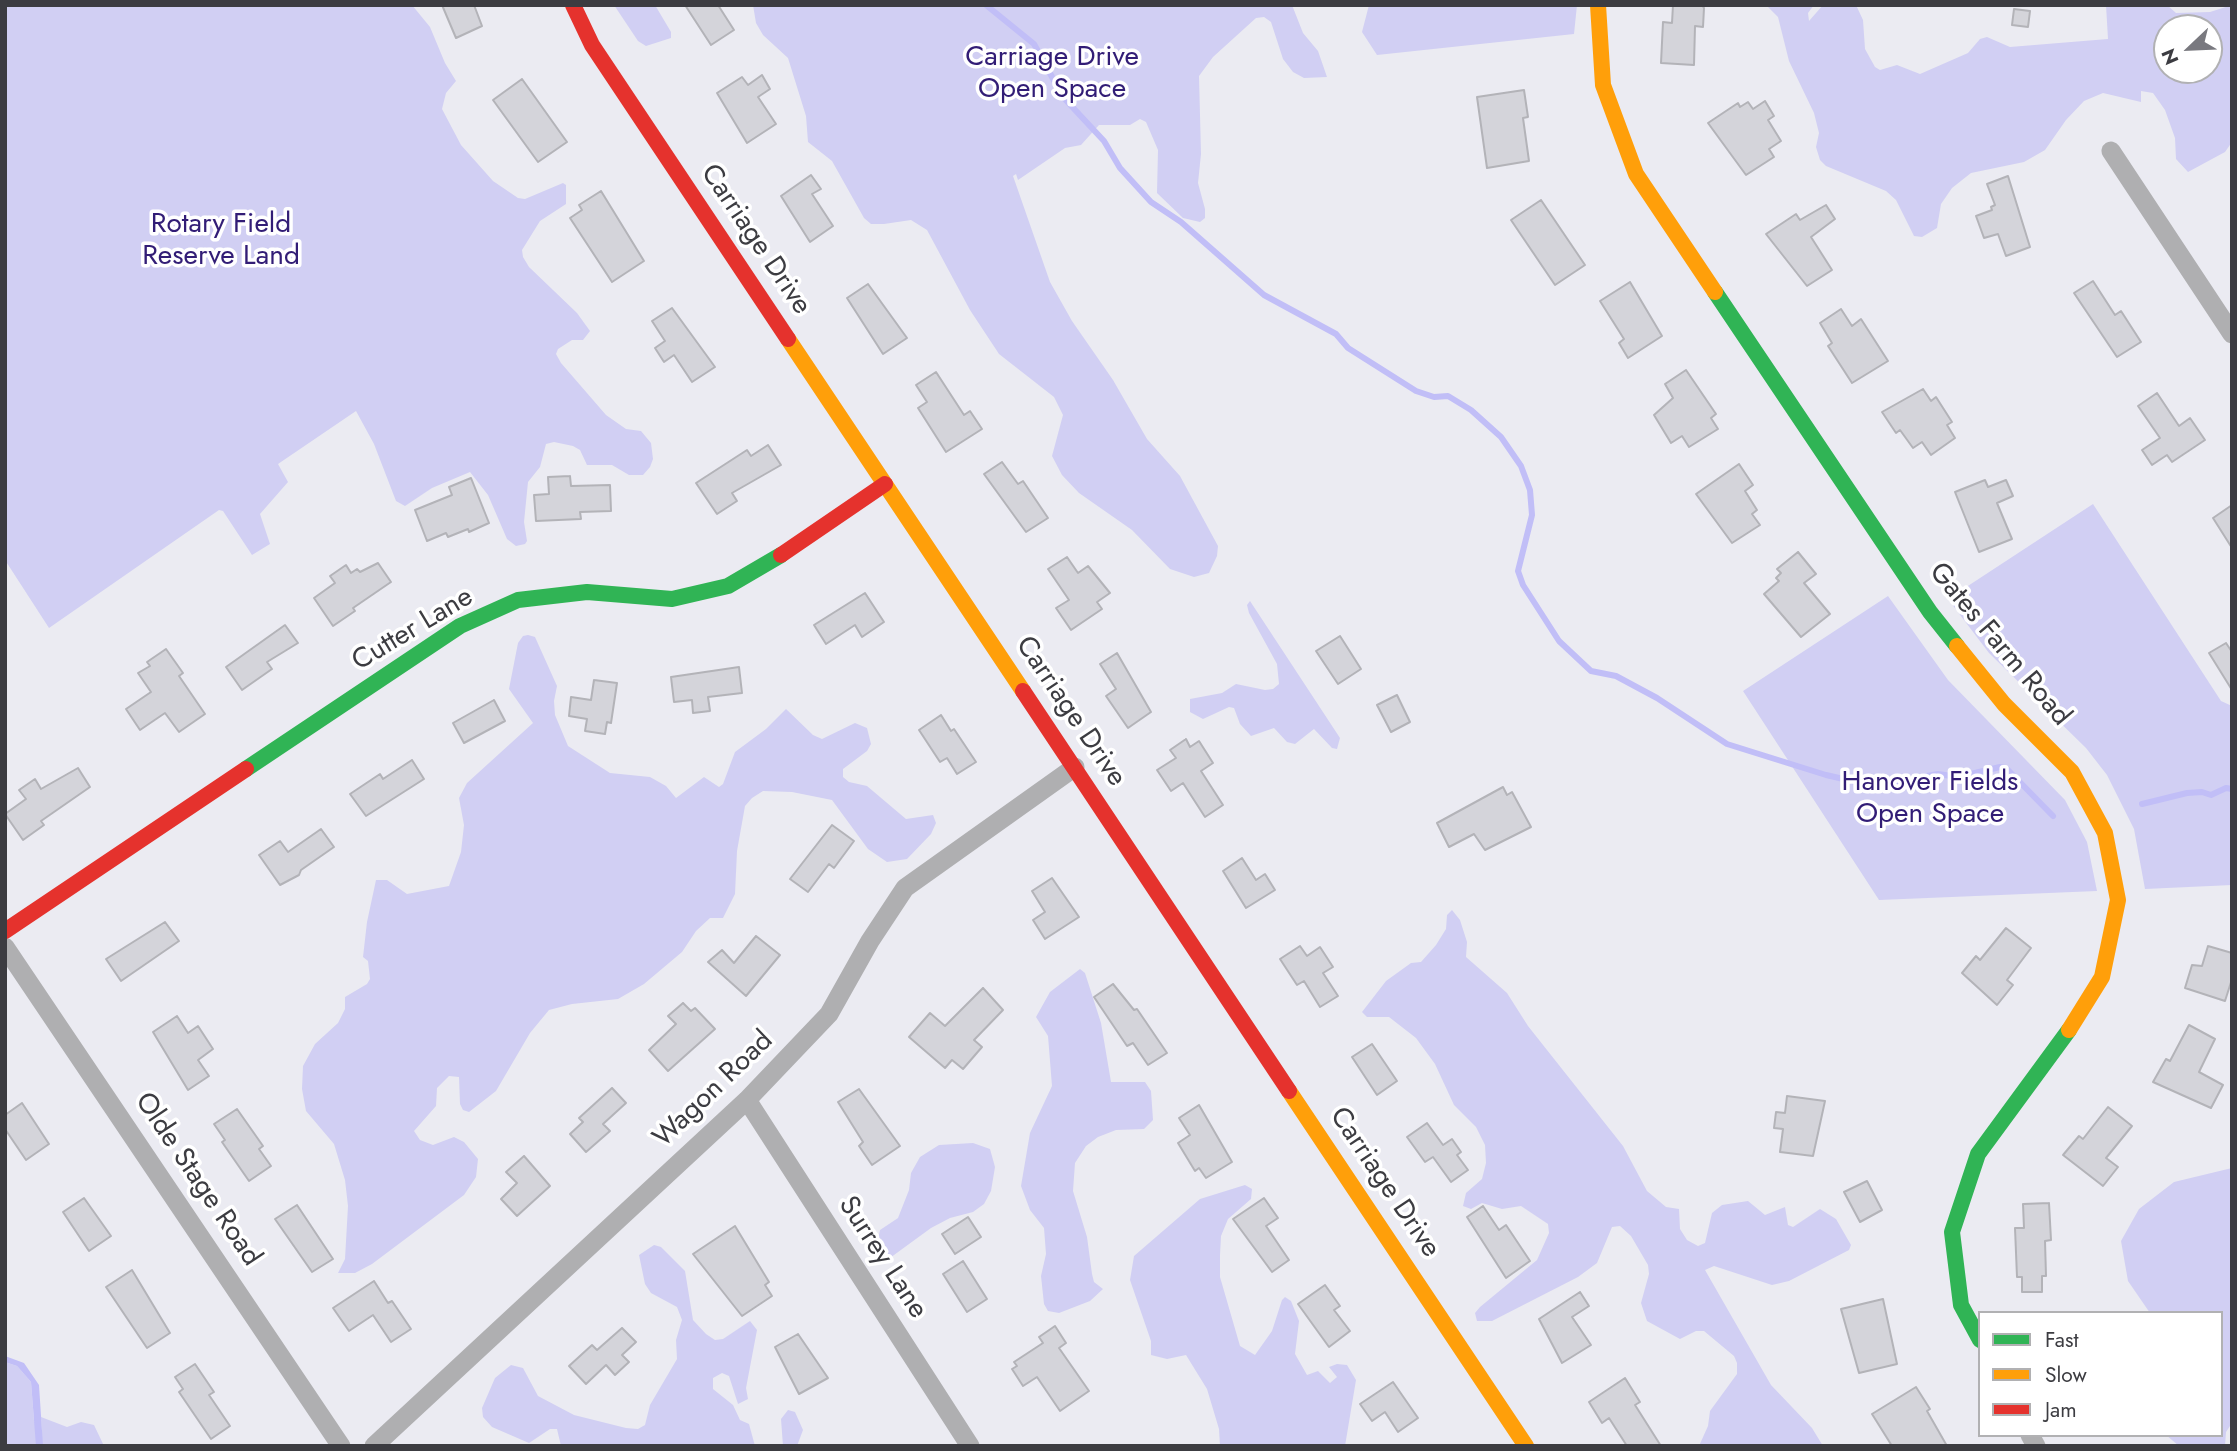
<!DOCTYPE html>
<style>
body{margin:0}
#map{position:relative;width:2237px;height:1451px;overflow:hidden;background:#ebebf2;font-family:Jost,sans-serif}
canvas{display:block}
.frame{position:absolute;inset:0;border:7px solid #3c3c41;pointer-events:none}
.legend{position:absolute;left:1978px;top:1311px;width:245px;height:126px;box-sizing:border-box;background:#fff;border:2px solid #b1b1b3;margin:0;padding:9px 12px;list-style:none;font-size:21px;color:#3c3c41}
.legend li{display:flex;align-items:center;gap:14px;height:35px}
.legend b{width:35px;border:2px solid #b1b1b3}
.north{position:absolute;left:2153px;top:14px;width:70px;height:70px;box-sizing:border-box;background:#fff;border:2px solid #b1b1b3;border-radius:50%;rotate:247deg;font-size:19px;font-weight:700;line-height:28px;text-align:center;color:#3c3c41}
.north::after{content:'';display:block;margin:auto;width:24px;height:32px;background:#79797f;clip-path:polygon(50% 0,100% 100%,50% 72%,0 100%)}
</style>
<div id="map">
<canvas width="2237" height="1451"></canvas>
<div class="frame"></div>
<ul class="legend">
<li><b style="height:9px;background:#30b455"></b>Fast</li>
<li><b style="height:9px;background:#ff9f0a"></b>Slow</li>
<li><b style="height:9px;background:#e5322d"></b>Jam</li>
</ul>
<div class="north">N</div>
</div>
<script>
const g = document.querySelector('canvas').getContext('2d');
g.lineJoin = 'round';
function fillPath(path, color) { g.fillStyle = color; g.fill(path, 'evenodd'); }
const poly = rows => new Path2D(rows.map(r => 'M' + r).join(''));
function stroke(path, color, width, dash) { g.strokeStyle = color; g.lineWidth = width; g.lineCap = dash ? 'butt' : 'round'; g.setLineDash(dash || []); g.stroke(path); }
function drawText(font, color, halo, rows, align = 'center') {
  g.font = font + ' Jost,sans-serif'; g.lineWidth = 7; g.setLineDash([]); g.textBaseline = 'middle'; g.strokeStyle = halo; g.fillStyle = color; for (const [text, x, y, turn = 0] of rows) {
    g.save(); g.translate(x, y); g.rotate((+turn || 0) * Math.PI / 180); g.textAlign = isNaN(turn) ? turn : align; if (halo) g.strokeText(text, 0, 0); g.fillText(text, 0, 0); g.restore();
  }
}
const green = poly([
 [5,5,412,5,430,27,445,63,456,81,446,93,442,109,461,145,493,181,518,198,525,199,563,183,566,185,566,204,540,221,522,250,523,257,529,267,577,313,590,331,583,340,572,340,558,349,556,354,561,363,606,415,626,429,641,431,651,443,653,459,650,467,643,475,629,475,612,465,587,465,580,450,573,446,554,442,546,444,540,467,528,482,524,522,527,541,525,544,516,546,507,539,488,495,470,472,432,488,405,506,396,501,374,444,356,411,278,464,288,482,260,514,270,544,252,555,223,511,219,510,49,628,5,560],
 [614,5,655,5,671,32,671,38,646,46,638,41],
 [753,5,1292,5,1303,33,1318,51,1327,77,1304,78,1293,72,1283,59,1271,22,1264,17,1256,18,1213,57,1199,76,1201,154,1198,183,1205,209,1205,218,1200,222,1183,218,1157,193,1158,150,1146,122,1140,119,1130,125,1099,125,1081,145,1065,148,1018,180,1016,174,1013,176,1050,282,1072,321,1113,380,1147,439,1180,476,1218,546,1217,556,1209,573,1194,577,1170,569,1132,530,1079,493,1062,475,1052,456,1063,415,1054,397,999,354,970,310,927,230,911,220,884,224,871,224,864,218,832,161,808,142,806,116,788,58,763,35,756,23],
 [1369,5,1577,5,1574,34,1377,55,1362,32],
 [1766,5,1814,5,1808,13,1809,21,1823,5,1856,5,1863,20,1865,49,1875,67,1880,70,1897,65,1920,74,1968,53,1980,39,1987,37,2010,47,2108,39,2106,5,2167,5,2176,13,2210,12,2232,5,2232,142,2225,152,2188,172,2176,159,2175,138,2165,110,2153,93,2141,91,2141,102,2103,93,2084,101,2066,120,2045,150,2024,162,1971,173,1952,188,1941,204,1937,228,1922,237,1914,236,1896,200,1886,191,1826,166,1820,160,1816,147,1819,133,1814,113,1789,61,1778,17],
 [2167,28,2209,28,2209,70,2167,70],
 [2093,504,2221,701,2232,706,2232,885,2145,889,2134,829,2107,775,2086,748,1989,653,1948,599],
 [1888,596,1948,680,2065,800,2087,842,2097,891,1879,900,1743,691],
 [1250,601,1340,738,1337,749,1332,748,1314,729,1295,744,1287,742,1274,728,1251,736,1240,724,1234,708,1229,707,1203,719,1190,712,1190,699,1222,693,1236,684,1265,690,1273,689,1279,684,1277,664,1249,613,1247,605],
 [528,635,535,637,557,686,554,701,555,715,568,746,610,773,650,777,666,786,676,798,704,777,719,787,723,784,735,752,766,729,786,709,813,735,822,739,855,723,867,728,871,744,867,751,843,769,843,777,849,782,867,786,906,819,933,815,936,823,931,834,907,859,887,862,868,849,832,800,792,792,763,791,752,798,745,806,737,851,735,894,723,918,710,918,696,931,682,952,644,984,618,999,572,1004,549,1010,530,1033,496,1091,469,1112,463,1110,460,1104,459,1077,449,1076,437,1088,436,1106,414,1131,420,1140,433,1145,454,1137,464,1142,478,1159,476,1177,464,1195,372,1264,355,1273,338,1273,345,1259,348,1206,345,1180,334,1144,306,1111,302,1089,303,1066,315,1044,338,1023,345,1009,345,997,367,984,370,979,368,961,363,957,367,922,376,880,387,880,407,894,449,886,461,852,464,825,459,798,467,783,533,723,509,689,518,643,523,636],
 [1452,910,1460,920,1467,942,1466,957,1507,993,1528,1026,1623,1146,1647,1191,1666,1207,1679,1209,1680,1229,1687,1240,1698,1246,1705,1243,1712,1213,1722,1205,1748,1201,1765,1215,1785,1207,1788,1225,1793,1227,1820,1209,1836,1219,1851,1245,1849,1250,1789,1281,1772,1285,1714,1266,1705,1270,1771,1385,1812,1428,1823,1446,1699,1446,1708,1426,1710,1411,1737,1374,1737,1363,1734,1356,1704,1331,1696,1331,1680,1339,1647,1321,1641,1303,1649,1274,1648,1265,1631,1236,1620,1226,1612,1227,1597,1263,1578,1277,1492,1321,1477,1321,1475,1313,1480,1307,1537,1260,1549,1233,1548,1224,1521,1206,1502,1209,1482,1203,1471,1209,1463,1206,1466,1193,1482,1179,1486,1163,1485,1145,1476,1127,1454,1105,1435,1064,1416,1038,1389,1017,1367,1017,1362,1012,1386,981,1411,963,1421,962,1436,945,1446,929,1447,915],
 [1080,969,1085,973,1101,1023,1111,1082,1145,1082,1151,1091,1153,1120,1144,1129,1116,1130,1098,1137,1086,1146,1075,1163,1073,1191,1087,1237,1092,1274,1094,1282,1103,1289,1090,1301,1059,1313,1048,1311,1044,1304,1041,1276,1046,1254,1044,1228,1030,1210,1021,1186,1030,1133,1052,1086,1048,1036,1036,1017,1050,992],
 [973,1143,990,1149,995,1167,991,1191,984,1204,973,1212,950,1218,931,1228,883,1263,877,1264,874,1259,880,1230,898,1218,909,1190,911,1173,920,1157,939,1145],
 [2232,1168,2232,1423,2226,1432,2225,1446,2179,1446,2166,1435,2221,1435,2221,1313,2150,1313,2128,1281,2121,1241,2139,1209,2174,1182],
 [1245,1185,1252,1189,1251,1199,1228,1219,1221,1236,1220,1255,1220,1277,1240,1346,1255,1355,1272,1331,1282,1300,1285,1297,1291,1301,1299,1321,1295,1354,1307,1375,1318,1371,1330,1383,1337,1377,1329,1367,1337,1364,1347,1365,1356,1380,1345,1446,1220,1446,1219,1429,1207,1389,1186,1355,1167,1359,1151,1355,1151,1341,1130,1280,1134,1256,1200,1199],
 [654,1245,661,1247,685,1271,693,1320,706,1334,715,1340,723,1339,750,1321,757,1330,746,1388,748,1399,738,1404,729,1376,722,1373,713,1378,713,1389,733,1405,740,1420,749,1424,755,1446,561,1446,557,1429,550,1429,529,1443,492,1427,483,1417,482,1408,495,1378,511,1365,523,1368,538,1396,574,1415,626,1428,638,1429,645,1425,650,1405,677,1359,676,1340,682,1320,677,1307,651,1293,645,1284,639,1255],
 [5,1362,17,1366,31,1382,34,1421,42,1431,41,1417,67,1427,81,1422,94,1425,104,1446,5,1446],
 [788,1410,795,1412,803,1430,797,1446,783,1446,781,1419]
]);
const water = poly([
 [5,1356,24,1363,39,1385,43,1446,36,1446,31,1382,17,1366,5,1362]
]);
const stream = poly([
 [986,5,1034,44,1063,97,1104,141,1120,168,1151,202,1181,222,1264,295,1336,334,1348,348,1416,391,1434,397,1448,396,1471,410,1501,437,1521,466,1530,490,1532,515,1518,571,1523,585,1559,641,1591,671,1616,676,1657,698,1727,744,1826,775,1874,786,1938,774,1958,777,2000,767,2007,769,2053,816],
 [2142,804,2187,793,2202,792,2211,795,2226,788,2232,789]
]);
const building = poly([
 [442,5,474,5,482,26,456,38,442,5],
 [685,5,718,5,734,30,711,45,685,5],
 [1673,5,1702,5,1704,8,1703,27,1695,26,1694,65,1661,63,1663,22,1672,23,1673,5],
 [2014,9,2030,11,2028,27,2012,25,2014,9],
 [762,75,770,89,758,97,776,124,747,143,717,93,742,77,748,85,762,75],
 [522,79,567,142,538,162,493,100,522,79],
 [1524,90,1528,117,1523,118,1529,161,1487,168,1477,97,1524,90],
 [1765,101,1774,116,1768,120,1781,141,1769,149,1774,157,1746,175,1708,123,1738,103,1740,107,1748,102,1753,109,1765,101],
 [811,175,821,189,812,194,833,226,810,242,781,196,811,175],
 [2008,176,2030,247,2006,256,1998,234,1984,238,1976,216,1992,210,1991,207,1995,205,1987,184,2008,176],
 [601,191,644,261,612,282,570,218,582,210,579,205,601,191],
 [1541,200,1585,265,1555,285,1511,220,1541,200],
 [1826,205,1835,219,1811,237,1832,270,1807,286,1766,234,1796,214,1800,220,1826,205],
 [2093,281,2115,315,2121,311,2141,342,2117,357,2074,293,2093,281],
 [1630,282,1662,336,1628,358,1619,343,1624,339,1600,301,1630,282],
 [868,284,907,338,883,354,847,298,868,284],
 [672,308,715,367,692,382,674,355,664,362,655,348,665,341,652,321,672,308],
 [1841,309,1852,326,1861,319,1888,361,1852,383,1828,346,1832,343,1820,323,1841,309],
 [1686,370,1716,414,1711,418,1718,429,1689,447,1682,436,1671,443,1654,415,1673,398,1665,384,1686,370],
 [936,372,964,415,970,411,982,429,946,452,918,408,927,402,916,385,936,372],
 [1923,389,1931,401,1936,397,1952,422,1947,425,1955,438,1931,455,1922,442,1913,448,1900,430,1896,433,1882,412,1923,389],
 [2157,393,2179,426,2190,418,2205,440,2172,462,2167,455,2152,465,2142,450,2160,438,2138,406,2157,393],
 [768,445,781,465,732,493,737,501,717,514,696,483,747,450,751,456,768,445],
 [1002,462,1018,484,1023,481,1048,518,1026,532,984,474,1002,462],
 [1739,464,1753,485,1745,491,1757,510,1752,514,1760,525,1732,543,1696,494,1739,464],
 [570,476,571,486,610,485,611,511,580,512,581,519,536,521,534,495,549,494,548,477,570,476],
 [471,478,489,523,469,532,468,529,448,537,446,533,427,541,415,510,452,495,449,487,471,478],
 [1985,480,1988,487,2006,480,2013,496,1997,503,2012,539,1979,552,1955,492,1985,480],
 [2232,505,2232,548,2213,518,2232,505],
 [1798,552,1816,574,1804,583,1830,614,1801,637,1764,594,1779,581,1776,578,1781,573,1777,569,1798,552],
 [1067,557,1078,573,1088,566,1110,593,1097,602,1102,609,1071,630,1056,608,1069,600,1048,569,1067,557],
 [378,563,391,582,353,608,355,611,333,626,314,598,335,583,330,576,346,565,351,573,357,569,360,572,378,563],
 [865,593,884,622,862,637,855,625,826,644,814,625,865,593],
 [285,625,298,643,267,662,272,669,242,690,226,667,285,625],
 [1340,636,1361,669,1338,684,1316,651,1340,636],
 [2226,643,2232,652,2232,690,2209,653,2226,643],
 [166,649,183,673,179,676,205,714,179,732,165,713,140,730,126,709,151,692,138,673,150,666,147,662,166,649],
 [1117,653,1151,712,1128,728,1106,696,1116,689,1100,664,1117,653],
 [739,667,742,693,708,697,710,711,693,713,692,700,674,702,671,677,739,667],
 [594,680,617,683,611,723,607,722,605,734,585,731,587,719,569,716,571,697,591,700,594,680],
 [1397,695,1410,722,1391,732,1377,705,1397,695],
 [494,700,505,721,464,743,453,723,494,700],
 [941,715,951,731,954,729,976,762,957,774,947,758,940,762,919,730,941,715],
 [1186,739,1190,747,1199,741,1213,763,1201,771,1223,805,1205,817,1183,783,1171,791,1157,770,1176,758,1170,750,1186,739],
 [412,760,424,779,366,816,350,794,380,774,383,779,412,760],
 [78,768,90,787,41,821,44,825,23,840,5,814,26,799,19,790,35,779,41,789,78,768],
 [1503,787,1507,795,1512,792,1531,827,1485,850,1474,834,1449,847,1437,823,1503,787],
 [832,825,854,841,834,868,829,864,808,892,790,879,832,825],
 [321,829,334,847,301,870,299,875,280,885,259,855,280,841,288,852,321,829],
 [1242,858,1256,880,1265,874,1275,890,1246,908,1223,871,1242,858],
 [1052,878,1079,917,1045,939,1033,920,1045,912,1032,891,1052,878],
 [165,922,179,941,121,981,106,959,165,922],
 [2006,928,2031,948,2007,980,2013,985,1997,1005,1962,973,1976,956,1980,960,2006,928],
 [756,936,780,955,746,996,708,962,722,950,734,963,756,936],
 [1300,946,1307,956,1320,947,1333,967,1323,973,1338,996,1320,1007,1304,981,1297,985,1280,959,1300,946],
 [2208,946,2232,953,2232,979,2225,1001,2185,988,2192,965,2202,966,2208,946],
 [1113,984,1134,1010,1137,1009,1167,1053,1148,1065,1133,1043,1127,1046,1094,997,1113,984],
 [983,988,1003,1010,974,1040,982,1047,963,1069,952,1060,945,1068,909,1037,930,1013,945,1026,983,988],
 [683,1003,691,1011,695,1008,715,1029,668,1071,649,1050,676,1024,668,1016,683,1003],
 [177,1016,188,1033,198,1026,213,1049,198,1060,209,1076,188,1090,153,1032,177,1016],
 [2189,1025,2215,1039,2199,1072,2223,1085,2211,1108,2153,1082,2166,1059,2170,1061,2189,1025],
 [1372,1044,1397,1081,1377,1095,1352,1057,1372,1044],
 [612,1088,626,1103,603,1124,610,1131,586,1152,570,1134,583,1122,579,1118,612,1088],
 [859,1089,900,1146,872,1165,859,1146,863,1142,838,1102,859,1089],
 [1787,1096,1825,1101,1813,1156,1780,1152,1783,1129,1774,1128,1776,1112,1785,1113,1787,1096],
 [22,1103,49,1144,26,1160,5,1129,5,1115,22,1103],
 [1199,1105,1232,1162,1206,1178,1199,1168,1195,1171,1178,1143,1190,1135,1179,1118,1199,1105],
 [2108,1107,2132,1126,2106,1158,2118,1167,2103,1186,2063,1155,2079,1136,2083,1139,2108,1107],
 [237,1109,263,1146,259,1149,271,1166,249,1181,222,1142,225,1140,214,1124,237,1109],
 [1427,1123,1443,1145,1452,1139,1461,1152,1457,1155,1468,1170,1451,1182,1433,1157,1425,1162,1407,1137,1427,1123],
 [524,1156,550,1186,517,1216,501,1199,517,1183,506,1172,524,1156],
 [1867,1181,1882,1210,1860,1222,1844,1192,1867,1181],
 [84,1198,111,1236,89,1251,63,1212,84,1198],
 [1264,1198,1278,1218,1266,1226,1289,1260,1272,1272,1233,1219,1264,1198],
 [2049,1203,2051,1240,2045,1241,2046,1276,2042,1276,2042,1292,2022,1292,2022,1277,2017,1277,2015,1228,2024,1228,2023,1204,2049,1203],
 [297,1205,333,1259,312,1272,275,1219,297,1205],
 [1483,1206,1499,1230,1506,1225,1530,1261,1506,1278,1467,1217,1483,1206],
 [968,1217,981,1237,955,1254,942,1234,968,1217],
 [735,1226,769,1282,765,1285,772,1296,742,1316,693,1254,735,1226],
 [963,1261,987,1299,967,1312,943,1274,963,1261],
 [132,1270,170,1333,147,1348,106,1287,132,1270],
 [374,1281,388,1303,392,1301,411,1329,391,1342,373,1315,349,1331,333,1308,374,1281],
 [1325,1285,1340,1306,1334,1310,1350,1331,1329,1347,1298,1304,1325,1285],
 [1580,1292,1589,1306,1572,1317,1591,1345,1562,1363,1539,1319,1580,1292],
 [1883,1299,1897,1364,1859,1373,1841,1309,1883,1299],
 [1055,1326,1066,1343,1059,1348,1089,1391,1060,1411,1037,1377,1023,1386,1012,1369,1017,1366,1014,1362,1043,1343,1039,1337,1055,1326],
 [622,1328,636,1342,622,1355,629,1362,615,1375,606,1365,586,1384,569,1366,592,1345,597,1350,622,1328],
 [798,1334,828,1378,799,1394,775,1347,798,1334],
 [195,1364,214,1392,209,1395,230,1426,211,1439,179,1392,183,1389,175,1377,195,1364],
 [1625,1378,1640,1402,1635,1405,1661,1446,1627,1446,1609,1418,1602,1423,1589,1402,1625,1378],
 [1393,1382,1418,1418,1398,1432,1385,1412,1372,1421,1360,1404,1393,1382],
 [1916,1387,1930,1409,1927,1411,1947,1446,1892,1446,1872,1414,1916,1387]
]);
const street = poly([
 [2111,151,2232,334],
 [5,947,341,1446],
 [747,1100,970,1446],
 [2030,1435,2036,1446],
 [374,1446,747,1100,829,1014,870,941,905,888,1075,767]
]);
const fast = poly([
 [1715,292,1930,612,1957,646],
 [246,769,460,626,518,600,587,592,672,599,728,586,781,555],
 [1980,1340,1961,1305,1952,1232,1978,1154,2069,1030]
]);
const slow = poly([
 [1598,5,1603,85,1636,174,1715,292],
 [788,339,1023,691],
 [1957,646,2004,704,2072,772,2105,833,2118,900,2102,977,2069,1030],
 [1289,1091,1526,1446]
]);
const jam = poly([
 [573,5,592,45,788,339],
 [781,555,885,484],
 [1023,691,1289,1091],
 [5,931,246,769]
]);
const parkNames = [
 ["Carriage Drive",1052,58],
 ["Open Space",1052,90],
 ["Rotary Field",221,225],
 ["Reserve Land",221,257],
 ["Hanover Fields",1930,783],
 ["Open Space",1930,815]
];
const streetNames = [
 ["Carriage Drive",755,240,56],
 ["Cutter Lane",413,630,-31],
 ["Gates Farm Road",1999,645,50],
 ["Carriage Drive",1070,712,56],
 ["Wagon Road",714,1090,-44],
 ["Olde Stage Road",197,1180,56],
 ["Carriage Drive",1384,1183,56],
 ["Surrey Lane",882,1258,57]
];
fillPath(green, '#d1cff3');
fillPath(water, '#c1bef7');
stroke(stream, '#c1bef7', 6);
fillPath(building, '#d4d4da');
stroke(building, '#b3b3b8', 2);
stroke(street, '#afafb1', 19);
stroke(fast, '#30b455', 16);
stroke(slow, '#ff9f0a', 16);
stroke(jam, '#e5322d', 16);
drawText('28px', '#321d76', '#fff', parkNames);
drawText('28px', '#3c3c41', '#fff', streetNames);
</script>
